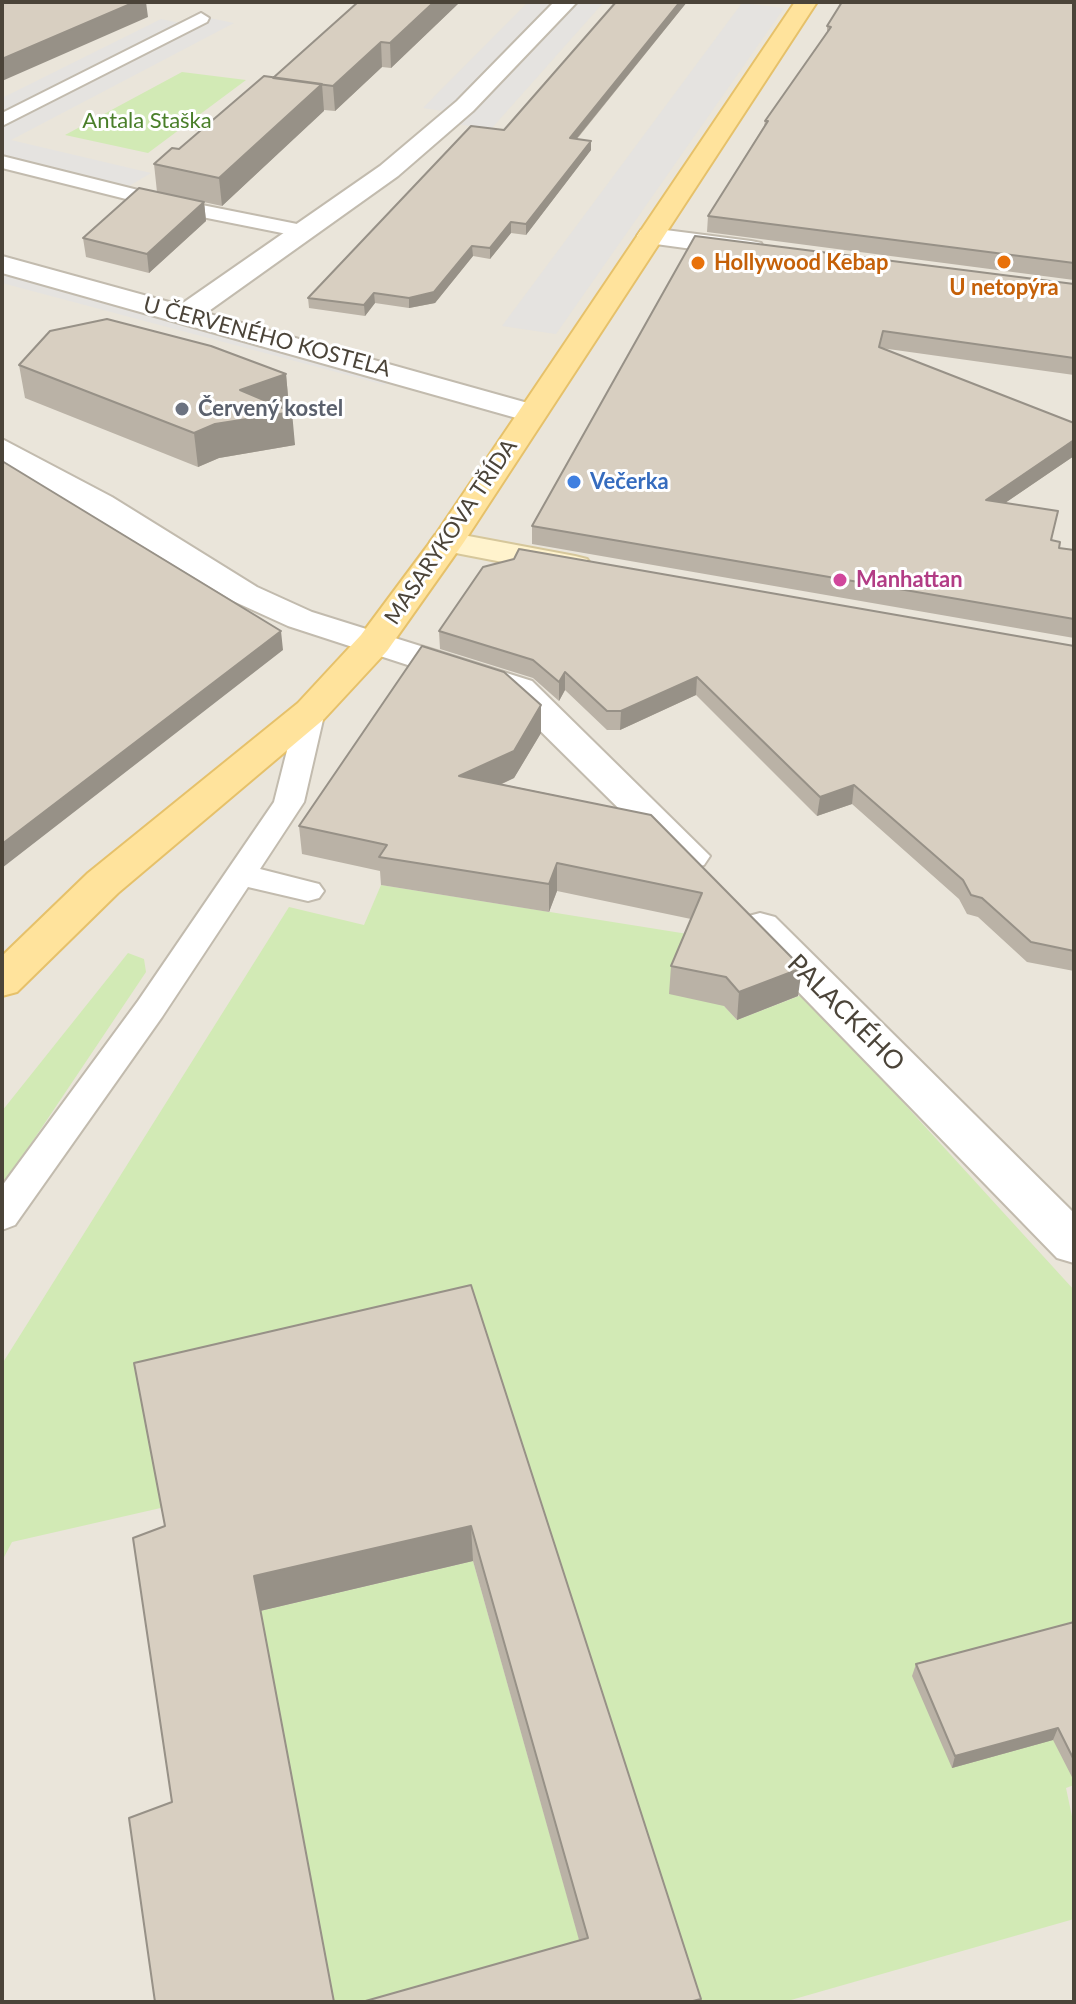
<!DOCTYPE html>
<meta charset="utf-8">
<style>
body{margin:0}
#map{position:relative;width:1076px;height:2004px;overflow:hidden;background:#f6f3ec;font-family:Lato,sans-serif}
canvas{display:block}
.frame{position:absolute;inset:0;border:4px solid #4b4439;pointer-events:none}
</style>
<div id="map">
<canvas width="1076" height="2004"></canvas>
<div class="frame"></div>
</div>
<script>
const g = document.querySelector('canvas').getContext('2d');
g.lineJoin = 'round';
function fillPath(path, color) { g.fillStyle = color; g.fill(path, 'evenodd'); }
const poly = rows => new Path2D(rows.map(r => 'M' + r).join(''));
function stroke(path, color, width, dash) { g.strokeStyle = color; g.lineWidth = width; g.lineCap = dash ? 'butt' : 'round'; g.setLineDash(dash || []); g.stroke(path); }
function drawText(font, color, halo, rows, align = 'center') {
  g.font = font + ' Lato,sans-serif'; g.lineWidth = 6; g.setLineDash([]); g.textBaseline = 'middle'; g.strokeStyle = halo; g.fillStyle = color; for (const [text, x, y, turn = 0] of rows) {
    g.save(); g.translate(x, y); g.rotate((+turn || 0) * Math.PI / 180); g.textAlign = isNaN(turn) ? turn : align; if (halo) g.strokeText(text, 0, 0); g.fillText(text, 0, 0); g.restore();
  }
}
const residential = poly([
 [2,2,1074,2,1074,2002,2,2002]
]);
const green = poly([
 [182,72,246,80,148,153,65,135],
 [381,885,694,935,724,1006,737,1020,804,994,1074,1290,1074,1785,1066,1788,1074,1826,1074,1919,784,2002,688,2002,472,1321,165,1507,12,1542,2,1561,2,1364,289,907,364,925],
 [128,953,144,959,146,972,2,1187,2,1111],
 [473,1561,587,1967,465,2002,334,2002,260,1611]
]);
const parking = poly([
 [528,2,557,2,450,112,423,108],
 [568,2,604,2,491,129,457,124],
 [742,3,784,8,556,334,502,326],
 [195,15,234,23,11,140,151,173,114,195,2,167,2,98,161,19,180,23],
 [2,274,392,378,385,385,2,283]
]);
const lane = poly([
 [201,13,209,18,207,22,2,126,2,113,201,13],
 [2,156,182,201,302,225,312,231,302,237,182,213,2,168,2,156],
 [311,702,321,705,325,711,304,802,260,869,319,884,324,891,319,898,308,901,248,887,162,1017,15,1225,2,1230,2,1186,138,1001,274,802,297,711,301,705,311,702]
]);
const street = poly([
 [554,2,577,2,473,111,398,176,206,313,542,407,546,413,542,419,520,419,2,273,2,256,180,305,380,166,457,101,554,2],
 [650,228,751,241,761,243,764,249,761,255,751,257,641,242,637,236,641,230,650,228],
 [2,439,112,497,257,587,312,612,532,681,710,856,704,865,690,869,676,865,506,697,288,626,233,601,2,461,2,439],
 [760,913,775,917,1074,1213,1074,1263,1057,1258,745,937,739,927,745,917,760,913]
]);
const secondary = poly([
 [447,532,575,556,587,559,592,566,587,573,575,576,435,549,430,542,435,535,447,532]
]);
const primary = poly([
 [795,2,817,2,464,542,387,651,324,719,118,893,17,992,2,996,2,956,88,873,298,703,361,635,434,537,795,2]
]);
const wall = poly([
 [358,2,460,2,391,68,382,67,335,111,324,110,222,206,157,192,154,164,179,149,273,78],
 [616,2,687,2,577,139,591,141,591,150,526,235,511,233,490,259,473,256,435,303,409,308,375,303,365,316,309,308,308,298,504,130],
 [1074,2,1074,280,707,232,708,216,764,126,765,121,827,32,827,26],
 [204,202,206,221,149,273,86,257,83,238],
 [695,236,1074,284,1074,375,881,348,1074,456,1005,503,1059,548,1074,550,1074,638,532,544,532,526],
 [19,365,286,374,289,407,284,409,295,445,219,458,198,467,25,398],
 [439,631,1074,646,1074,971,1027,962,978,917,967,914,959,899,852,804,817,816,696,695,620,730,607,730,565,690,559,701,533,678,440,649],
 [541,705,541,733,514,778,502,784,651,815,798,996,737,1020,724,1006,669,994,671,966,691,919,557,891,549,912,381,885,380,871,302,854,299,826],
 [471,1285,701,1999,579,1940,473,1561,260,1611,172,1802,165,1526],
 [1074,1622,1074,1781,1053,1740,952,1768,912,1676,916,1664]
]);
const shadedWall = poly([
 [135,2,146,2,148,17,2,81,2,59],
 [434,2,460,2,391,68,390,43],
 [680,2,687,2,569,148,570,138],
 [381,42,382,67,335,111,333,86],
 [322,84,324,111,222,206,219,178],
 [591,141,591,150,526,235,526,224],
 [204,202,206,221,149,273,147,254],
 [511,222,511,233,490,259,490,248],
 [472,246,473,256,435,303,409,308,409,298],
 [374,293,375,303,365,316,364,305],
 [286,374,289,407,261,417,292,412,295,445,219,458,198,467,194,433,240,390],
 [1074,440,1074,456,983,518,986,500],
 [281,631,283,650,2,868,2,844],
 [565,672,565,690,559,701,559,682],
 [697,677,696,695,620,730,621,711],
 [541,705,541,733,514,778,460,803,459,776],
 [854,785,852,804,817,816,820,797],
 [557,863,557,891,549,912,549,884],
 [802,968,798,996,737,1020,739,992],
 [471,1526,473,1561,260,1611,254,1576],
 [1058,1728,1053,1740,952,1768,955,1756]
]);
const building = poly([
 [2,2,135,2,2,59,2,2],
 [358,2,434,2,390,43,381,42,333,86,273,78,358,2],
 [616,2,680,2,570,138,591,141,526,224,511,222,490,248,472,246,434,292,409,298,374,293,364,305,308,298,471,126,504,130,616,2],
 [842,2,1074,2,1074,263,708,216,768,121,765,121,831,27,827,26,842,2],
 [264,76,322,84,219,178,154,164,172,148,179,149,264,76],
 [139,188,204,202,147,254,83,238,139,188],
 [695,236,1074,284,1074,358,883,331,879,347,1074,423,1074,440,986,500,1058,511,1051,540,1060,542,1059,548,1074,550,1074,619,532,526,695,236],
 [107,319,211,346,286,374,240,390,292,412,215,424,194,433,19,365,50,331,107,319],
 [2,461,281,631,2,844,2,461],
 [519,549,1074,646,1074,951,1031,942,982,898,971,895,963,880,854,785,820,797,697,677,621,711,607,711,565,672,559,682,533,660,439,631,483,567,514,559,519,549],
 [422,646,504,672,541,705,514,751,459,776,651,815,802,968,739,992,726,977,671,966,702,893,557,863,549,884,379,857,387,845,299,826,422,646],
 [471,1285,701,1999,689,2002,362,2002,588,1938,471,1526,254,1576,334,2002,155,2002,129,1818,172,1802,133,1538,165,1526,134,1363,471,1285],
 [1074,1622,1074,1760,1058,1728,955,1756,916,1664,1074,1622]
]);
const markers = [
 [1004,262,8,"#e8710a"],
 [698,263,8,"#e8710a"],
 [182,409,8,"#6b7280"],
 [574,482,8,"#3f7fe0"],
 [840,580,8,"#d1479c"]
];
const farParknames = [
 ["Antala Staška",147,121]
];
const farFoodnames = [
 ["Hollywood Kebap",714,263],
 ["U netopýra",1004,288,"center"]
];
const farStreetnames = [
 ["U ČERVENÉHO KOSTELA",267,337,15],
 ["MASARYKOVA TŘÍDA",451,532,-56]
];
const farWorshipnames = [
 ["Červený kostel",198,409]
];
const farShopnames = [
 ["Večerka",590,482]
];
const farHotelnames = [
 ["Manhattan",856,580]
];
const streetNames = [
 ["PALACKÉHO",846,1013,45]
];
fillPath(residential, '#eae5da');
fillPath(green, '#d2eab5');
fillPath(parking, '#e5e3e0');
stroke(lane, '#c2bbae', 4);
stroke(street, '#c2bbae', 4);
stroke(secondary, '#d6c79b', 4);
stroke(primary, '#e6c16a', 4);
fillPath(lane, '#fff');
fillPath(street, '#fff');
fillPath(secondary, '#fff3cd');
fillPath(primary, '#ffe39c');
fillPath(wall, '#bab2a6');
fillPath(shadedWall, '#979187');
fillPath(building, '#d8cfc1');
stroke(building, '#979187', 2);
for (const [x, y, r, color] of markers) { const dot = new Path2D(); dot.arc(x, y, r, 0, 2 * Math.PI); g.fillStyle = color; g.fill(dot); stroke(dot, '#fff', 3); }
drawText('22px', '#4a7f2a', '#fff', farParknames);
drawText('bold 22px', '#c56008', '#fff', farFoodnames, 'left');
drawText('22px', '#4b4439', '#fff', farStreetnames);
drawText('bold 22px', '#5b616d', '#fff', farWorshipnames, 'left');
drawText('bold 22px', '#366cbe', '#fff', farShopnames, 'left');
drawText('bold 22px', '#b23c85', '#fff', farHotelnames, 'left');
drawText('26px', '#4b4439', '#fff', streetNames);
</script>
